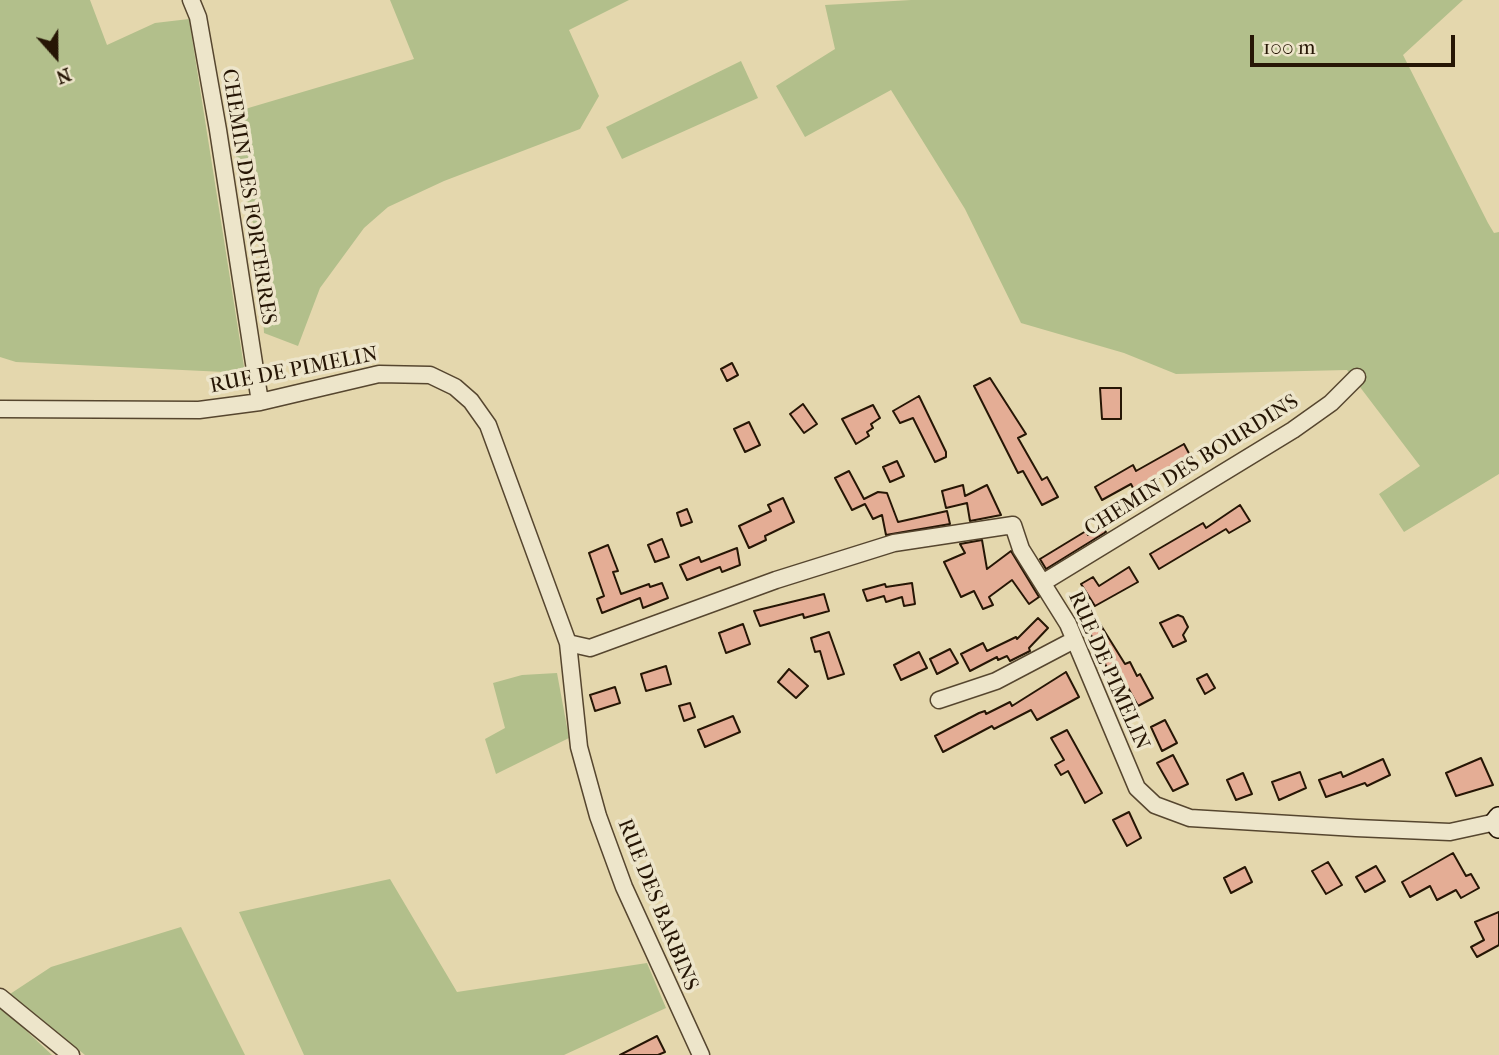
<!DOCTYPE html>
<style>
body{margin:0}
#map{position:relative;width:1499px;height:1055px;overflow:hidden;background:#e4d7ad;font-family:"IM FELL French Canon",serif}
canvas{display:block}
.north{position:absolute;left:21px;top:21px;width:70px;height:70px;-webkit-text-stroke:5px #ede5ca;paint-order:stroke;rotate:159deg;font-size:19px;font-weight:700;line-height:28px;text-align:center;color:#261605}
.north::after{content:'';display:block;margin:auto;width:24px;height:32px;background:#261605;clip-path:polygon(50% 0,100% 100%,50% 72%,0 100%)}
.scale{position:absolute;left:1250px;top:35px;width:205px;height:32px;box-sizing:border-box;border:4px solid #261605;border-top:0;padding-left:9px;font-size:21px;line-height:24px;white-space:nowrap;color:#261605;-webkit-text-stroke:5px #ede5ca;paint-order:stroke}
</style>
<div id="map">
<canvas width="1499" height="1055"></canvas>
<div class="north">N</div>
<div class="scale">100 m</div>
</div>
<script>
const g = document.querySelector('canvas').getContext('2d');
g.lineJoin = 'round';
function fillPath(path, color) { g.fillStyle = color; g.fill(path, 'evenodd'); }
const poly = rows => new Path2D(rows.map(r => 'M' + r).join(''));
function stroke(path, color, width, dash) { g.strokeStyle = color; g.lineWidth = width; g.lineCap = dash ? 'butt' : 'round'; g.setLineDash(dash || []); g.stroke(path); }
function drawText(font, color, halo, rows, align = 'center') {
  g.font = font + ' "IM FELL French Canon",serif'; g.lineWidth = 7; g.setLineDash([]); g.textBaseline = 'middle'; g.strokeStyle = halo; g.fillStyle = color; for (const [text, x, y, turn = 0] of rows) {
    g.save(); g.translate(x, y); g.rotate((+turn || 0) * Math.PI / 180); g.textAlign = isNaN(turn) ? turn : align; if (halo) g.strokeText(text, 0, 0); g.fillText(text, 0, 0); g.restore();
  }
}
const green = poly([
 [0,0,90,0,107,45,155,23,189,19,245,373,16,362,0,357],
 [390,0,629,0,569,30,599,96,580,129,444,181,388,207,364,228,320,288,298,346,264,333,260,251,232,140,245,109,414,59],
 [911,0,1463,0,1403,55,1488,223,1494,233,1499,232,1499,474,1404,532,1379,494,1420,466,1347,370,1176,374,1124,353,1021,323,965,209,891,90,805,137,776,86,835,49,825,5],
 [741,61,758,98,622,159,606,127],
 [557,673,569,738,496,774,485,739,505,728,493,683,522,675],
 [390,879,457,992,647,963,666,1008,564,1055,304,1055,239,912],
 [181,927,245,1055,85,1055,10,994,51,967],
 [0,1009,16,1021,52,1055,0,1055]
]);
const building = poly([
 [732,363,738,375,727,381,721,369,732,363],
 [990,378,1026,434,1018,438,1042,480,1047,477,1058,497,1042,505,1023,471,1018,473,974,386,990,378],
 [1100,388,1121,388,1121,419,1102,419,1100,388],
 [919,396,946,452,946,457,935,462,913,418,900,423,893,411,919,396],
 [803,404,817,424,804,433,790,414,803,404],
 [873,405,880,418,871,424,873,428,867,432,869,436,856,444,842,419,873,405],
 [749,422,760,445,745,452,734,429,749,422],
 [1184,444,1192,459,1135,492,1131,484,1102,500,1095,487,1133,465,1136,471,1184,444],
 [897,461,904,476,890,482,883,467,897,461],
 [849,471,864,499,878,492,887,493,898,522,947,511,950,524,886,535,882,515,873,519,865,504,852,510,835,478,849,471],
 [963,485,965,496,987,485,1001,515,970,521,967,503,946,508,942,491,963,485],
 [783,498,794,522,765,536,766,540,749,548,739,526,771,511,768,505,783,498],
 [1240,505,1250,521,1229,533,1226,529,1159,569,1150,554,1203,523,1206,528,1240,505],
 [687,509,692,522,681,526,677,513,687,509],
 [1102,527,1106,532,1046,569,1040,559,1086,531,1088,535,1102,527],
 [662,539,669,557,655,562,648,545,662,539],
 [982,540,987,569,1011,551,1039,597,1029,604,1012,580,989,597,993,605,983,609,974,591,961,597,944,562,965,553,960,544,982,540],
 [608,545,618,571,613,572,621,594,649,584,650,587,662,583,668,598,643,608,640,598,602,613,597,599,604,596,589,553,608,545],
 [737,548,740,565,722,572,720,567,687,580,680,565,699,557,701,562,737,548],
 [1129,567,1138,582,1095,606,1081,584,1093,577,1099,586,1129,567],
 [912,583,915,604,904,606,902,597,886,602,884,596,867,601,863,590,885,584,886,587,912,583],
 [824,594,829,611,804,618,803,614,760,626,754,611,824,594],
 [1178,615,1183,617,1188,627,1183,635,1186,641,1173,647,1160,623,1178,615],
 [1038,618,1048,628,1029,648,1030,651,1010,661,1007,656,998,660,997,657,970,671,961,654,983,643,987,651,1016,637,1017,639,1038,618],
 [743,624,750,644,726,653,719,633,743,624],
 [1100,624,1125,664,1130,662,1137,676,1140,674,1153,698,1138,706,1121,675,1118,677,1115,672,1110,674,1089,631,1100,624],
 [829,632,844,674,828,679,820,651,815,652,811,638,829,632],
 [950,649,958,663,937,674,930,659,950,649],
 [919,652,927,668,901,680,894,665,919,652],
 [666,666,671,684,646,691,641,674,666,666],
 [789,669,808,686,796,698,778,682,789,669],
 [1066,672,1079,697,1037,720,1031,710,994,729,992,726,943,752,935,736,979,713,985,711,986,714,1010,702,1012,706,1066,672],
 [1207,674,1215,688,1205,694,1197,679,1207,674],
 [615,687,620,703,595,711,590,695,615,687],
 [690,703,695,717,684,721,679,706,690,703],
 [733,716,740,732,705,747,698,730,733,716],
 [1165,720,1177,743,1162,751,1151,727,1165,720],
 [1067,730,1102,793,1085,803,1068,771,1061,775,1055,765,1064,760,1051,738,1067,730],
 [1173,755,1188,784,1173,791,1157,763,1173,755],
 [1481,758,1493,785,1456,796,1446,773,1481,758],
 [1383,759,1390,775,1367,786,1365,783,1326,797,1319,780,1341,772,1343,777,1383,759],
 [1300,772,1306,788,1279,800,1272,782,1300,772],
 [1243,773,1252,794,1236,800,1227,780,1243,773],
 [1129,812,1141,838,1127,846,1113,820,1129,812],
 [1453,853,1466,876,1471,874,1479,888,1461,898,1456,890,1437,900,1430,886,1410,897,1402,882,1453,853],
 [1328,862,1342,885,1326,894,1312,871,1328,862],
 [1376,866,1385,881,1365,892,1356,877,1376,866],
 [1245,867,1252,882,1231,893,1224,878,1245,867],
 [1499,912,1499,945,1477,957,1471,947,1484,940,1475,922,1499,912],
 [657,1036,665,1052,658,1055,620,1055,657,1036]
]);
const minor = poly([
 [191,0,198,17,218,130,260,402],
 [0,409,199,410,260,402,379,374,430,375,455,387,471,401,488,425,568,643,590,648,776,580,894,543,1013,525,1021,549,1068,624,1137,788,1155,805,1190,818,1356,828,1450,832,1496,822],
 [1044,582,1293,430,1331,403,1357,377],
 [568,643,579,747,598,816,624,887,701,1055],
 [939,700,996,681,1074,640],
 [0,997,71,1055]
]);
const secondary = poly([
 [1499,818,1496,822,1499,827]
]);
const streetNames = [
 ["CHEMIN DES FORTERRES",248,197,81],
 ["RUE DE PIMELIN",294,371,-11],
 ["CHEMIN DES BOURDINS",1192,466,-32],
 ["RUE DE PIMELIN",1108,671,66],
 ["RUE DES BARBINS",657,905,68]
];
fillPath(green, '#b2bf8b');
fillPath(building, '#e4ad95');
stroke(building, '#261605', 2);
stroke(minor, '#56462f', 19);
stroke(secondary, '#261605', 24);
stroke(minor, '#ede5ca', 16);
stroke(secondary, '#ede5ca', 21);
drawText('21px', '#261605', '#ede5ca', streetNames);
</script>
